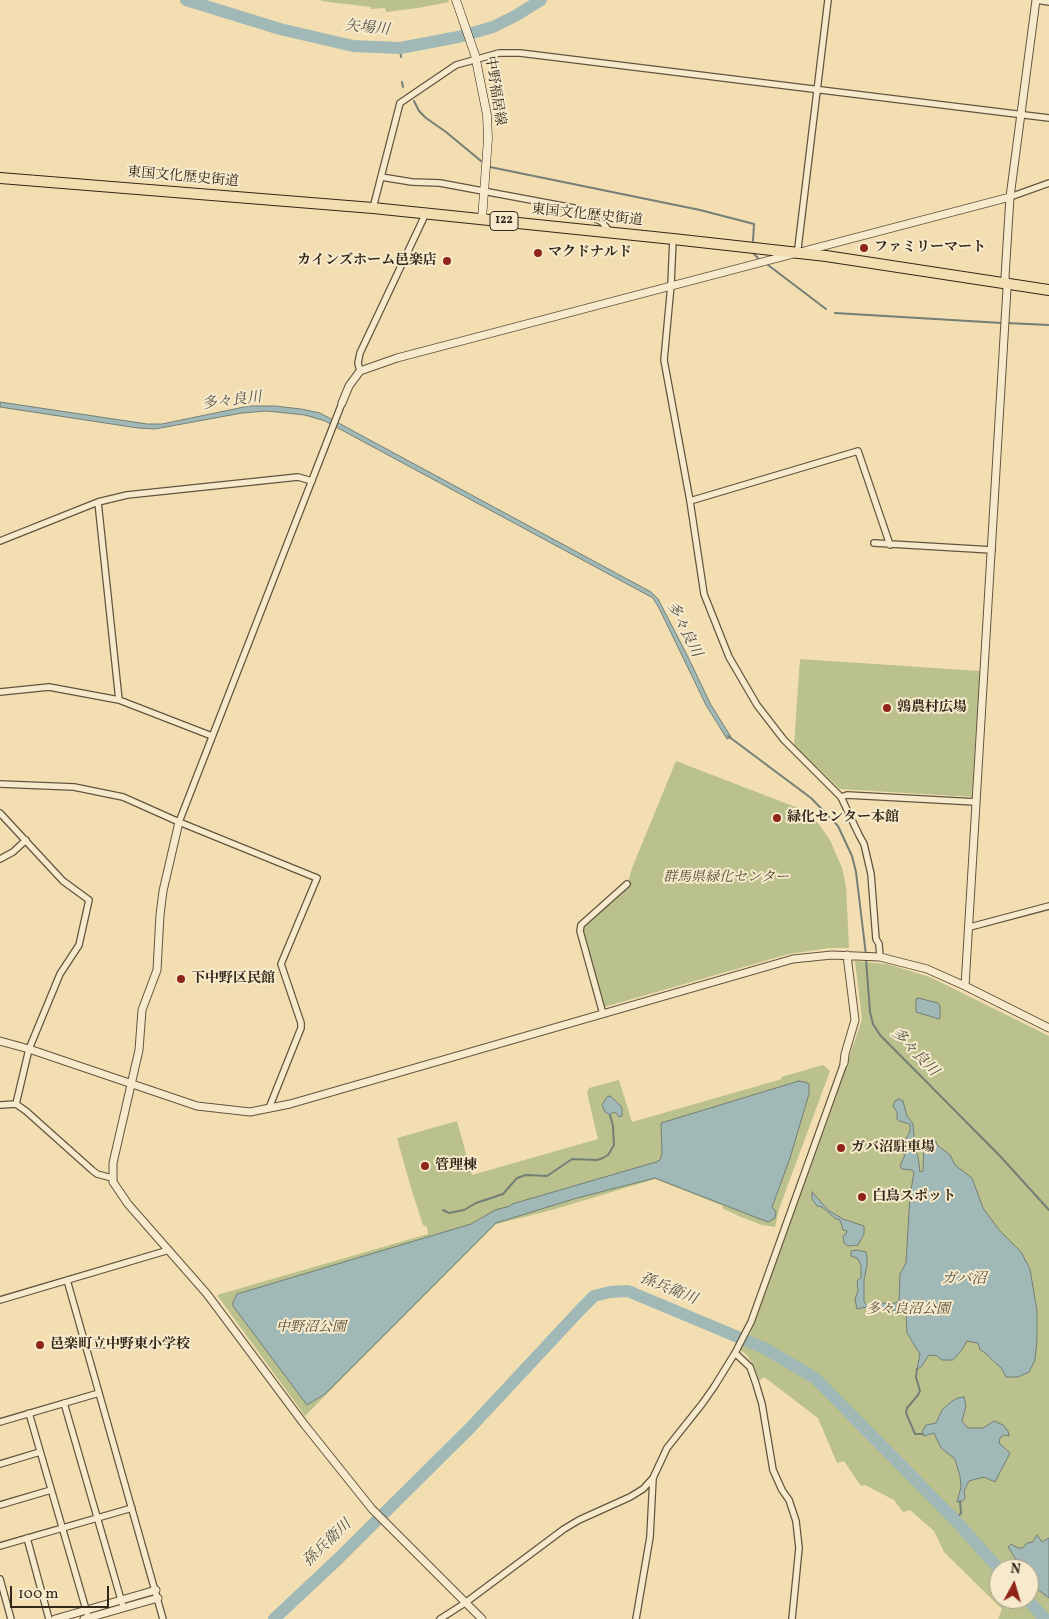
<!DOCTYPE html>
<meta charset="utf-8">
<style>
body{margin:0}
#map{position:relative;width:1049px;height:1619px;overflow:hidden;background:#f3deb1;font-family:Vollkorn,serif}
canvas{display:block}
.north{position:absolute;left:989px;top:1559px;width:50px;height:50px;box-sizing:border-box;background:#f7eacc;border:1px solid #a89c84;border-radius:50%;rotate:6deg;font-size:14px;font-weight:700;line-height:20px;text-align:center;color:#312719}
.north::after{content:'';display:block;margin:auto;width:18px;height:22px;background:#8f2418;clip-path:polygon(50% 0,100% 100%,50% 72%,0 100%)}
.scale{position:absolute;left:10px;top:1586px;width:99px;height:22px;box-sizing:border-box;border:2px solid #312719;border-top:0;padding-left:6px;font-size:15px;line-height:18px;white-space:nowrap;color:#312719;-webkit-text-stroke:4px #f7eacc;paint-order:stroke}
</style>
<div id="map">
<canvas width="1049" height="1619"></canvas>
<div class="north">N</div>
<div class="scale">100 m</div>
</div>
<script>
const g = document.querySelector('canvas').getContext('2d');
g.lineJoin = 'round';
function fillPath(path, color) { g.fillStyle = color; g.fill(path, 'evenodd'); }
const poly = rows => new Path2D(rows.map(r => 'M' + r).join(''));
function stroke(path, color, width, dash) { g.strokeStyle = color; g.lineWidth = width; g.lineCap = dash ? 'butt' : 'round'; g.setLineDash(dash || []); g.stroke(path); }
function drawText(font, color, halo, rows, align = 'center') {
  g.font = font + ' Vollkorn,"Noto Serif JP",serif'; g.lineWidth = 4; g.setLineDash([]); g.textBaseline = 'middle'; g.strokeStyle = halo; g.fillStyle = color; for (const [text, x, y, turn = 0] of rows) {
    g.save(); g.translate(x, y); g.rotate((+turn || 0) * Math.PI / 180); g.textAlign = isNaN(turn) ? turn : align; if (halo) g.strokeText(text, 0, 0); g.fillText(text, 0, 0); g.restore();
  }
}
const green = poly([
 [321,0,448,0,449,2,418,8,386,12,385,8,371,9,371,7,321,1],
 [800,659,980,671,972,797,840,789,794,745],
 [676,761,798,808,815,819,830,840,842,868,846,886,849,948,830,948,789,954,604,1007,583,931,584,926,624,889,629,887,629,879,632,868],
 [855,961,887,964,930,977,1049,1036,1049,1619,998,1619,1002,1609,944,1552,934,1531,910,1510,903,1512,894,1500,865,1485,861,1486,844,1461,837,1463,818,1418,764,1377,759,1381,754,1366,746,1354,740,1350,751,1332,835,1100,862,1019],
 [999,1569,1029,1569,1029,1599,999,1599],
 [823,1065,830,1071,779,1209,775,1227,762,1225,741,1217,722,1208,723,1206,655,1179,552,1210,496,1224,305,1416,217,1295,428,1234,427,1227,423,1225,411,1188,397,1138,457,1121,472,1175,598,1139,587,1093,589,1088,619,1080,632,1122,782,1079,781,1077]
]);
const water = poly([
 [0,402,147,424,162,424,249,406,275,406,301,409,320,413,651,592,658,599,688,657,711,705,731,737,727,739,706,705,659,608,653,598,325,421,305,415,267,411,242,413,155,429,138,428,0,407,0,402],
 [918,998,938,1003,940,1006,940,1018,939,1019,916,1012,916,999,918,998],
 [799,1081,805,1082,809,1084,809,1094,790,1158,772,1207,776,1212,775,1218,768,1222,655,1178,577,1198,496,1223,325,1394,307,1405,233,1306,233,1302,237,1294,471,1224,495,1210,510,1206,512,1204,656,1162,660,1160,662,1153,661,1123,799,1081],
 [610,1096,620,1105,622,1108,622,1116,619,1117,616,1113,613,1112,610,1115,605,1112,602,1105,607,1097,610,1096],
 [899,1099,903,1101,907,1116,913,1124,915,1148,918,1157,920,1172,923,1171,924,1145,926,1141,935,1139,937,1145,950,1155,955,1165,972,1178,983,1208,999,1230,1021,1252,1030,1269,1037,1311,1037,1340,1035,1360,1029,1372,1018,1377,1006,1377,1002,1369,984,1352,980,1350,978,1343,967,1341,961,1351,953,1360,942,1360,937,1356,929,1355,921,1367,917,1369,920,1354,907,1333,906,1314,903,1311,867,1307,857,1309,855,1299,858,1291,857,1281,861,1277,861,1265,857,1258,851,1256,851,1251,857,1250,866,1252,867,1257,867,1265,864,1280,864,1302,867,1305,872,1302,893,1304,899,1301,900,1274,906,1263,910,1196,914,1172,911,1170,902,1169,900,1166,905,1155,901,1152,900,1141,906,1139,910,1131,910,1124,899,1121,897,1119,897,1112,893,1106,895,1101,899,1099],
 [812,1192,828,1210,843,1219,864,1226,864,1234,858,1245,848,1246,844,1243,843,1236,846,1234,847,1231,843,1230,840,1220,836,1219,822,1207,817,1206,812,1199,812,1192],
 [964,1397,966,1406,962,1421,968,1428,983,1428,994,1421,1003,1425,1008,1431,1009,1436,1004,1435,1000,1438,999,1443,1010,1453,995,1482,984,1477,969,1481,964,1491,965,1499,962,1501,957,1502,961,1487,960,1476,955,1459,941,1448,934,1433,924,1436,922,1432,926,1425,936,1423,942,1410,952,1401,958,1398,964,1397],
 [1037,1535,1042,1542,1049,1538,1049,1598,1037,1589,1029,1579,1029,1569,1022,1569,1008,1547,1011,1544,1018,1548,1023,1548,1027,1543,1033,1542,1037,1535]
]);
const stream = poly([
 [400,48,401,57],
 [402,82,403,87],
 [414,101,419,111,426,118,446,132,481,161],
 [490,167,700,210,754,224,753,241],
 [752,252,758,258],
 [768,265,826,309],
 [835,313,1002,323],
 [1007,323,1049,325],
 [728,736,811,798,838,826,852,856,856,872,866,955],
 [866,959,870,1012,873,1024,880,1035,1000,1156,1049,1210],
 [443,1210,449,1213,464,1210,476,1203,503,1194,517,1178,526,1175,547,1176,572,1159,597,1160,603,1158,608,1155,614,1145,613,1126,610,1115],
 [917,1369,916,1377,920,1391,918,1395,907,1408,906,1413,915,1434,923,1434],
 [955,1520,961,1513,960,1501]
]);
const river = poly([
 [186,0,280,29,353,46,400,48,458,37,493,27,517,15,541,0],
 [1027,1599,1045,1619],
 [274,1619,338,1559,471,1427,581,1309,594,1296,610,1292,628,1291,764,1348,815,1378,955,1520,999,1569]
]);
const minor = poly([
 [1036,0,1049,2],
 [381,177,412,182,440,183,574,208,602,222,610,232],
 [1010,197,1049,183],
 [373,208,400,103,456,65,499,53,520,53,1049,118],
 [673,239,671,285,664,360,690,501,704,594,729,657,757,705,784,740,841,797,859,835,864,844,871,874,876,939,879,944,880,957],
 [796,253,798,248,828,0],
 [360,371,358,363,360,353,426,213],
 [690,501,858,451,890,545],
 [98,502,119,700],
 [0,541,98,502,127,495,298,477,312,481],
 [874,543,992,550],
 [0,692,49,687,119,700,212,736],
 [0,784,74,787,123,797,179,822,317,878,281,964,301,1023,301,1028,269,1108],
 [841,797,847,795,976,802],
 [0,813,63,881,89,900,79,945,60,974,29,1049,16,1104],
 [179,822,342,403],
 [0,859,13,852,26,840],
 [970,927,1049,906],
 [603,1014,580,931,581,925,627,884],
 [0,1105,16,1104,26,1111,92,1170,97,1174,112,1178],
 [67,1280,163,1619],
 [0,1300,169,1250],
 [735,1353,750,1367,756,1384,762,1404,773,1470,782,1490,789,1500,796,1521,799,1548,792,1619],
 [64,1403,122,1603],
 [29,1413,87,1613],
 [0,1422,99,1393],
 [0,1464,40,1452],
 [0,1505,51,1490],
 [27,1538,49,1619],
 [0,1546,132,1508],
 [0,1579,11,1619],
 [440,1619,465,1603,564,1529,579,1520,630,1497,643,1489,653,1478,667,1448,702,1404,714,1387,735,1353,751,1322,844,1063],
 [636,1619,650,1537,653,1478]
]);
const tertiary = poly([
 [342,403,349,386,360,371,397,358,1010,197],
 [179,822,163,891,160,915,157,970,142,1010,139,1050,113,1163,113,1182,128,1204,207,1294,304,1424,372,1509,482,1619],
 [965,986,1005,321,1007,289,1005,277,1010,197,1036,0],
 [0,1041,29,1049,197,1106,250,1112,290,1104,793,959,832,955,880,957,927,969,965,986,1049,1028],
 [844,1063,845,1054,855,1020,847,955],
 [55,1619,156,1590],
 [84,1619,158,1598]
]);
const secondary = poly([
 [456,0,475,55,487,115,488,139,482,219]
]);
const trunk = poly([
 [0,178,373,208,673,239,826,256,1049,290]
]);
const markers = [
 [864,248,5,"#8f2418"],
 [538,253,5,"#8f2418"],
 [447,261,5,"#8f2418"],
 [887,708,5,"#8f2418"],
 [777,818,5,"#8f2418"],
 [181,979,5,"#8f2418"],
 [841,1148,5,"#8f2418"],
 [425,1166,5,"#8f2418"],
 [862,1197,5,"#8f2418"],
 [40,1345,5,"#8f2418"]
];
const shields = [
 [504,221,28]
];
const shieldNames = [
 ["122",504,221]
];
const streetNames = [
 ["中野福居線",494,91,81],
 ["東国文化歴史街道",183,178,5],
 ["東国文化歴史街道",587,216,6]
];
const poiNames = [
 ["ファミリーマート",874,248],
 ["マクドナルド",548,253],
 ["カインズホーム邑楽店",437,261,"right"],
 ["鶉農村広場",897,708],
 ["緑化センター本館",787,818],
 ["下中野区民館",191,979],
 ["ガバ沼駐車場",851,1148],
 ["管理棟",435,1166],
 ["白鳥スポット",872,1197],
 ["邑楽町立中野東小学校",50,1345]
];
const parkNames = [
 ["群馬県緑化センター",726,878],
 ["多々良沼公園",908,1310],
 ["中野沼公園",311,1328]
];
const waterNames = [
 ["矢場川",367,29,6],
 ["多々良川",232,402,-7],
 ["多々良川",683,630,63],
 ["多々良川",914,1053,46],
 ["ガバ沼",964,1280],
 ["孫兵衛川",668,1290,22],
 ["孫兵衛川",328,1544,-44]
];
fillPath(green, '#bac18c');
fillPath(water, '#a0b9b6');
stroke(water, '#747f77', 1);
stroke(stream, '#747f77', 2);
stroke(river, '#a0b9b6', 12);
stroke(minor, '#62553f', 8);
stroke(tertiary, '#62553f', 9);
stroke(secondary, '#312719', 9);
stroke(trunk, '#312719', 12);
stroke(minor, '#f7eacc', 5.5);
stroke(tertiary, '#f7eacc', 7);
stroke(secondary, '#f7eacc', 8);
stroke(trunk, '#f3deb1', 10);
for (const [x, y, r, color] of markers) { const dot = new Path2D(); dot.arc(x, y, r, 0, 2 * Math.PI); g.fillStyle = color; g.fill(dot); stroke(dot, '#f7eacc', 2); }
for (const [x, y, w] of shields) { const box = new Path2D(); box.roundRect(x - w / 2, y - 9.5, w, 19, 4); g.fillStyle = '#f7eacc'; g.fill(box); stroke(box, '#312719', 1); }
drawText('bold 12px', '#312719', null, shieldNames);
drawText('14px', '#312719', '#f7eacc', streetNames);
drawText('bold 14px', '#312719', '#f7eacc', poiNames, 'left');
drawText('italic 14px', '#534e36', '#f7eacc', parkNames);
drawText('italic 15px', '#525348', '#f7eacc', waterNames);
</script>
